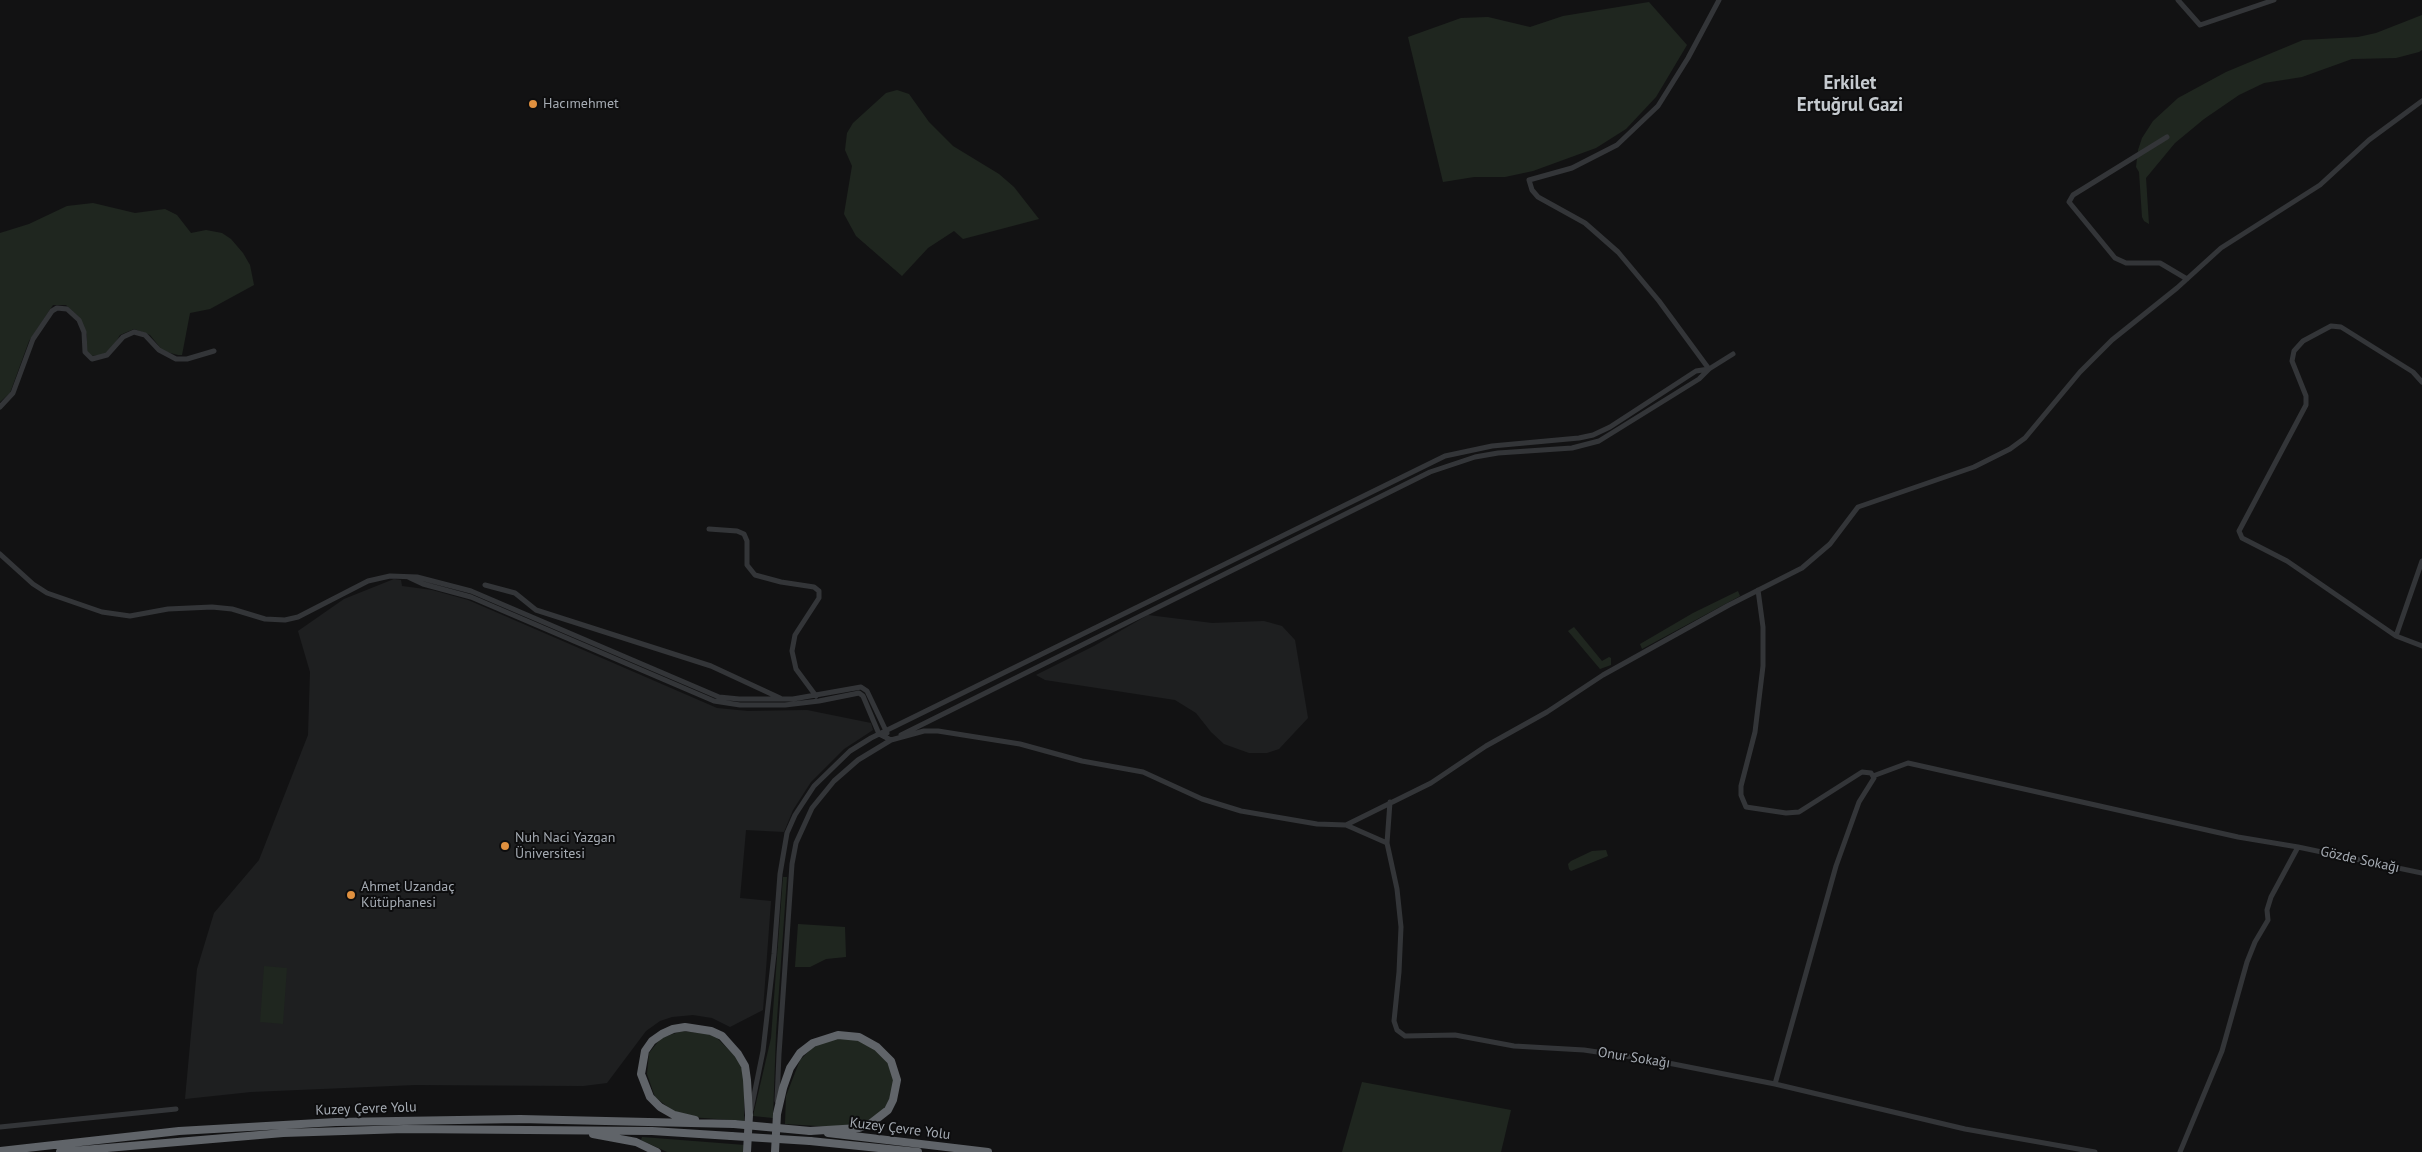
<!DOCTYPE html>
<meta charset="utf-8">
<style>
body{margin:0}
canvas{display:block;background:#121213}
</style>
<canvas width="2422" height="1152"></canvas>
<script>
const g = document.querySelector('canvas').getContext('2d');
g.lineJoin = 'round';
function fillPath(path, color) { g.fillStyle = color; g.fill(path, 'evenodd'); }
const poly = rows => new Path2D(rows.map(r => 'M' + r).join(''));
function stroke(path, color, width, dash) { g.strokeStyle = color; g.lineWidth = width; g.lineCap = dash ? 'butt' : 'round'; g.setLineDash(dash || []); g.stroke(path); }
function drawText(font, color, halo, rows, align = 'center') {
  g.font = font + ' "PT Sans",sans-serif'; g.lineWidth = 4; g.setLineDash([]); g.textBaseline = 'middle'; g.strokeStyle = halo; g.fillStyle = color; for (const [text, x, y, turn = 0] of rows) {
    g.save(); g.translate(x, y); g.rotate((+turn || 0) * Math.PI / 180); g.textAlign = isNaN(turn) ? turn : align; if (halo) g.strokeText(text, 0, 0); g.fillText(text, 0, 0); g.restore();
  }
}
const built = poly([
 [394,579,401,580,402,586,432,590,468,600,717,708,748,711,807,710,871,723,873,730,844,749,811,782,793,810,784,832,746,830,740,898,771,901,763,1010,730,1027,712,1018,693,1015,672,1017,660,1021,646,1031,607,1083,583,1086,415,1085,251,1092,185,1099,197,969,214,913,259,860,308,735,310,672,298,631,344,599],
 [1148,615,1212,623,1264,621,1282,626,1295,640,1308,718,1279,749,1267,753,1249,753,1224,744,1211,732,1196,713,1175,700,1045,680,1036,675,1094,646]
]);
const green = poly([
 [1649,2,1687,45,1656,97,1626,129,1596,148,1533,171,1505,177,1474,177,1443,182,1408,37,1461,18,1488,17,1530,27,1563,16],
 [2422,15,2422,50,2419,52,2396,58,2352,59,2302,77,2264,83,2239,95,2204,119,2175,143,2146,178,2149,224,2144,221,2142,217,2139,172,2136,167,2138,150,2142,138,2153,121,2178,98,2226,72,2303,40,2358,37,2376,33],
 [897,90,909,94,929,122,953,146,999,174,1014,187,1039,219,963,239,954,231,928,248,902,276,856,236,844,214,852,166,845,150,847,133,853,123,886,93],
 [93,203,135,213,165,209,177,215,191,233,206,230,222,233,231,239,243,253,250,265,254,285,210,309,190,313,182,355,178,355,163,351,150,335,134,329,120,335,111,350,102,355,91,356,87,351,87,335,79,317,66,305,53,305,29,341,10,393,0,402,0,233,29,224,67,206],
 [1738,591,1740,596,1642,649,1640,644,1693,613],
 [1574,627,1602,661,1609,657,1611,658,1611,665,1600,669,1568,631],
 [1606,850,1608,856,1571,871,1569,869,1568,864,1571,861,1592,851],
 [783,877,787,877,776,1033,773,1118,753,1116,771,1038],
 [798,924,845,927,846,957,826,959,810,967,795,967],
 [264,966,287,968,283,1024,260,1022],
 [682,1031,708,1034,717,1038,740,1061,744,1076,744,1121,690,1117,673,1111,655,1097,647,1074,649,1053,661,1038],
 [851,1038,867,1043,888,1059,894,1076,893,1094,883,1112,864,1123,853,1126,833,1127,785,1124,786,1096,800,1060,811,1049,828,1039],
 [1362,1082,1511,1110,1501,1152,1342,1152],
 [642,1137,745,1145,744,1152,667,1152,641,1140]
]);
const minor = poly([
 [2178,0,2200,25,2274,0],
 [2167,137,2073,195,2069,202,2115,258,2126,263,2160,263,2187,279],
 [1709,369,1659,301,1618,252,1585,223,1538,197,1532,190,1529,180,1572,168,1617,145,1658,106,1688,58,1719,0],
 [2422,382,2413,372,2341,327,2331,326,2303,341,2294,351,2292,361,2306,396,2306,405,2239,531,2242,538,2287,561,2396,636,2422,646],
 [0,407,13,393,33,339,52,311,57,308,67,309,79,320,84,332,85,352,92,359,107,355,123,337,134,332,145,335,159,350,176,359,187,359,214,351],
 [709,529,737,531,744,534,747,541,747,565,755,575,781,582,814,587,819,591,819,598,795,635,792,651,796,669,816,696],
 [0,554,33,584,47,593,102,612,130,616,168,609,212,607,232,609,265,619,285,620,298,617,368,581,390,576,417,577,471,591,719,697,739,699,793,699,861,687,867,691,887,733],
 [408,577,423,584,471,597,714,701,740,705,785,705,819,701,859,693,863,696,879,734,891,740,924,731,938,731,1020,744,1082,761,1143,772,1202,799,1241,811,1317,824,1346,825,1431,783,1486,746,1547,712,1603,675,1729,605,1802,568,1830,544,1858,507,1974,467,2010,449,2025,438,2080,372,2112,340,2177,288,2221,248,2320,185,2369,140,2422,101],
 [485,585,515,593,536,610,711,666,780,698],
 [1758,590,1763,627,1763,666,1755,732,1741,786,1741,795,1746,807,1786,813,1799,812,1862,772,1871,773,1874,778,1859,802,1836,866,1775,1084],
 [2396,636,2422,561],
 [901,735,1430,472,1475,457,1498,453,1572,448,1599,441,1699,379,1709,369,1733,354],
 [1873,776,1908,763,2238,837,2298,847,2422,873],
 [1390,802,1387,843,1397,889,1401,927,1399,972,1394,1021,1397,1030,1405,1036,1455,1035,1514,1046,1584,1050,1658,1061,1775,1084,1965,1129,2095,1152],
 [1346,825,1387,843],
 [777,1101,779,1054,792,864,796,843,812,808,834,781,858,760,891,740],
 [751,1110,763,1051,774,954,780,874,787,833,795,815,814,786,850,751,871,738,1445,456,1492,446,1579,438,1593,435,1610,427,1696,371,1709,369],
 [0,1127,176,1109],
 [2180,1152,2222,1051,2247,962,2255,942,2268,920,2267,910,2271,897,2298,847]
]);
const highway = poly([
 [695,1120,674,1115,660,1107,650,1097,641,1074,645,1051,652,1041,662,1034,673,1029,685,1027,711,1031,722,1036,738,1054,745,1066,747,1080,749,1115,747,1152],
 [828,1133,988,1152],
 [593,1134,636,1142,657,1152],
 [810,1141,918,1152],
 [0,1151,179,1131,336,1122,520,1119,734,1124],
 [60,1152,283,1133,404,1129,652,1131,731,1136],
 [775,1152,777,1114,783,1088,790,1068,800,1053,813,1043,838,1035,859,1037,877,1047,891,1061,897,1080,893,1100,888,1110,870,1124,859,1128,810,1131]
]);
const highwayBridge = poly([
 [734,1124,810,1131],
 [731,1136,810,1141]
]);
const markers = [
 [533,104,5,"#df903f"],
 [505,846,5,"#df903f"],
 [351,895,5,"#df903f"]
];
const poiNames = [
 ["Hacımehmet",543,104],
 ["Nuh Naci Yazgan",515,838],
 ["Üniversitesi",515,854],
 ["Ahmet Uzandaç",361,887],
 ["Kütüphanesi",361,903]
];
const streetNames = [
 ["Gözde Sokağı",2360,860,12],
 ["Onur Sokağı",1634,1058,9],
 ["Kuzey Çevre Yolu",366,1109,-2],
 ["Kuzey Çevre Yolu",900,1129,7]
];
const districtNames = [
 ["Erkilet",1850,84],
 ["Ertuğrul Gazi",1850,106]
];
fillPath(built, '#1e1f20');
fillPath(green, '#1f261f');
stroke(minor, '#333538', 5);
stroke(highway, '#606469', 8);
stroke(highwayBridge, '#606469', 8);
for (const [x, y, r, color] of markers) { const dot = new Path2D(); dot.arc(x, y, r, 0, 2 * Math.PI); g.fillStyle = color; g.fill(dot); stroke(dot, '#0d0d0e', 2); }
drawText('14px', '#a5abb3', '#0d0d0e', poiNames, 'left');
drawText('14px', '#a5abb3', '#0d0d0e', streetNames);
drawText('bold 19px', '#c5cacf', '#0d0d0e', districtNames);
</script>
